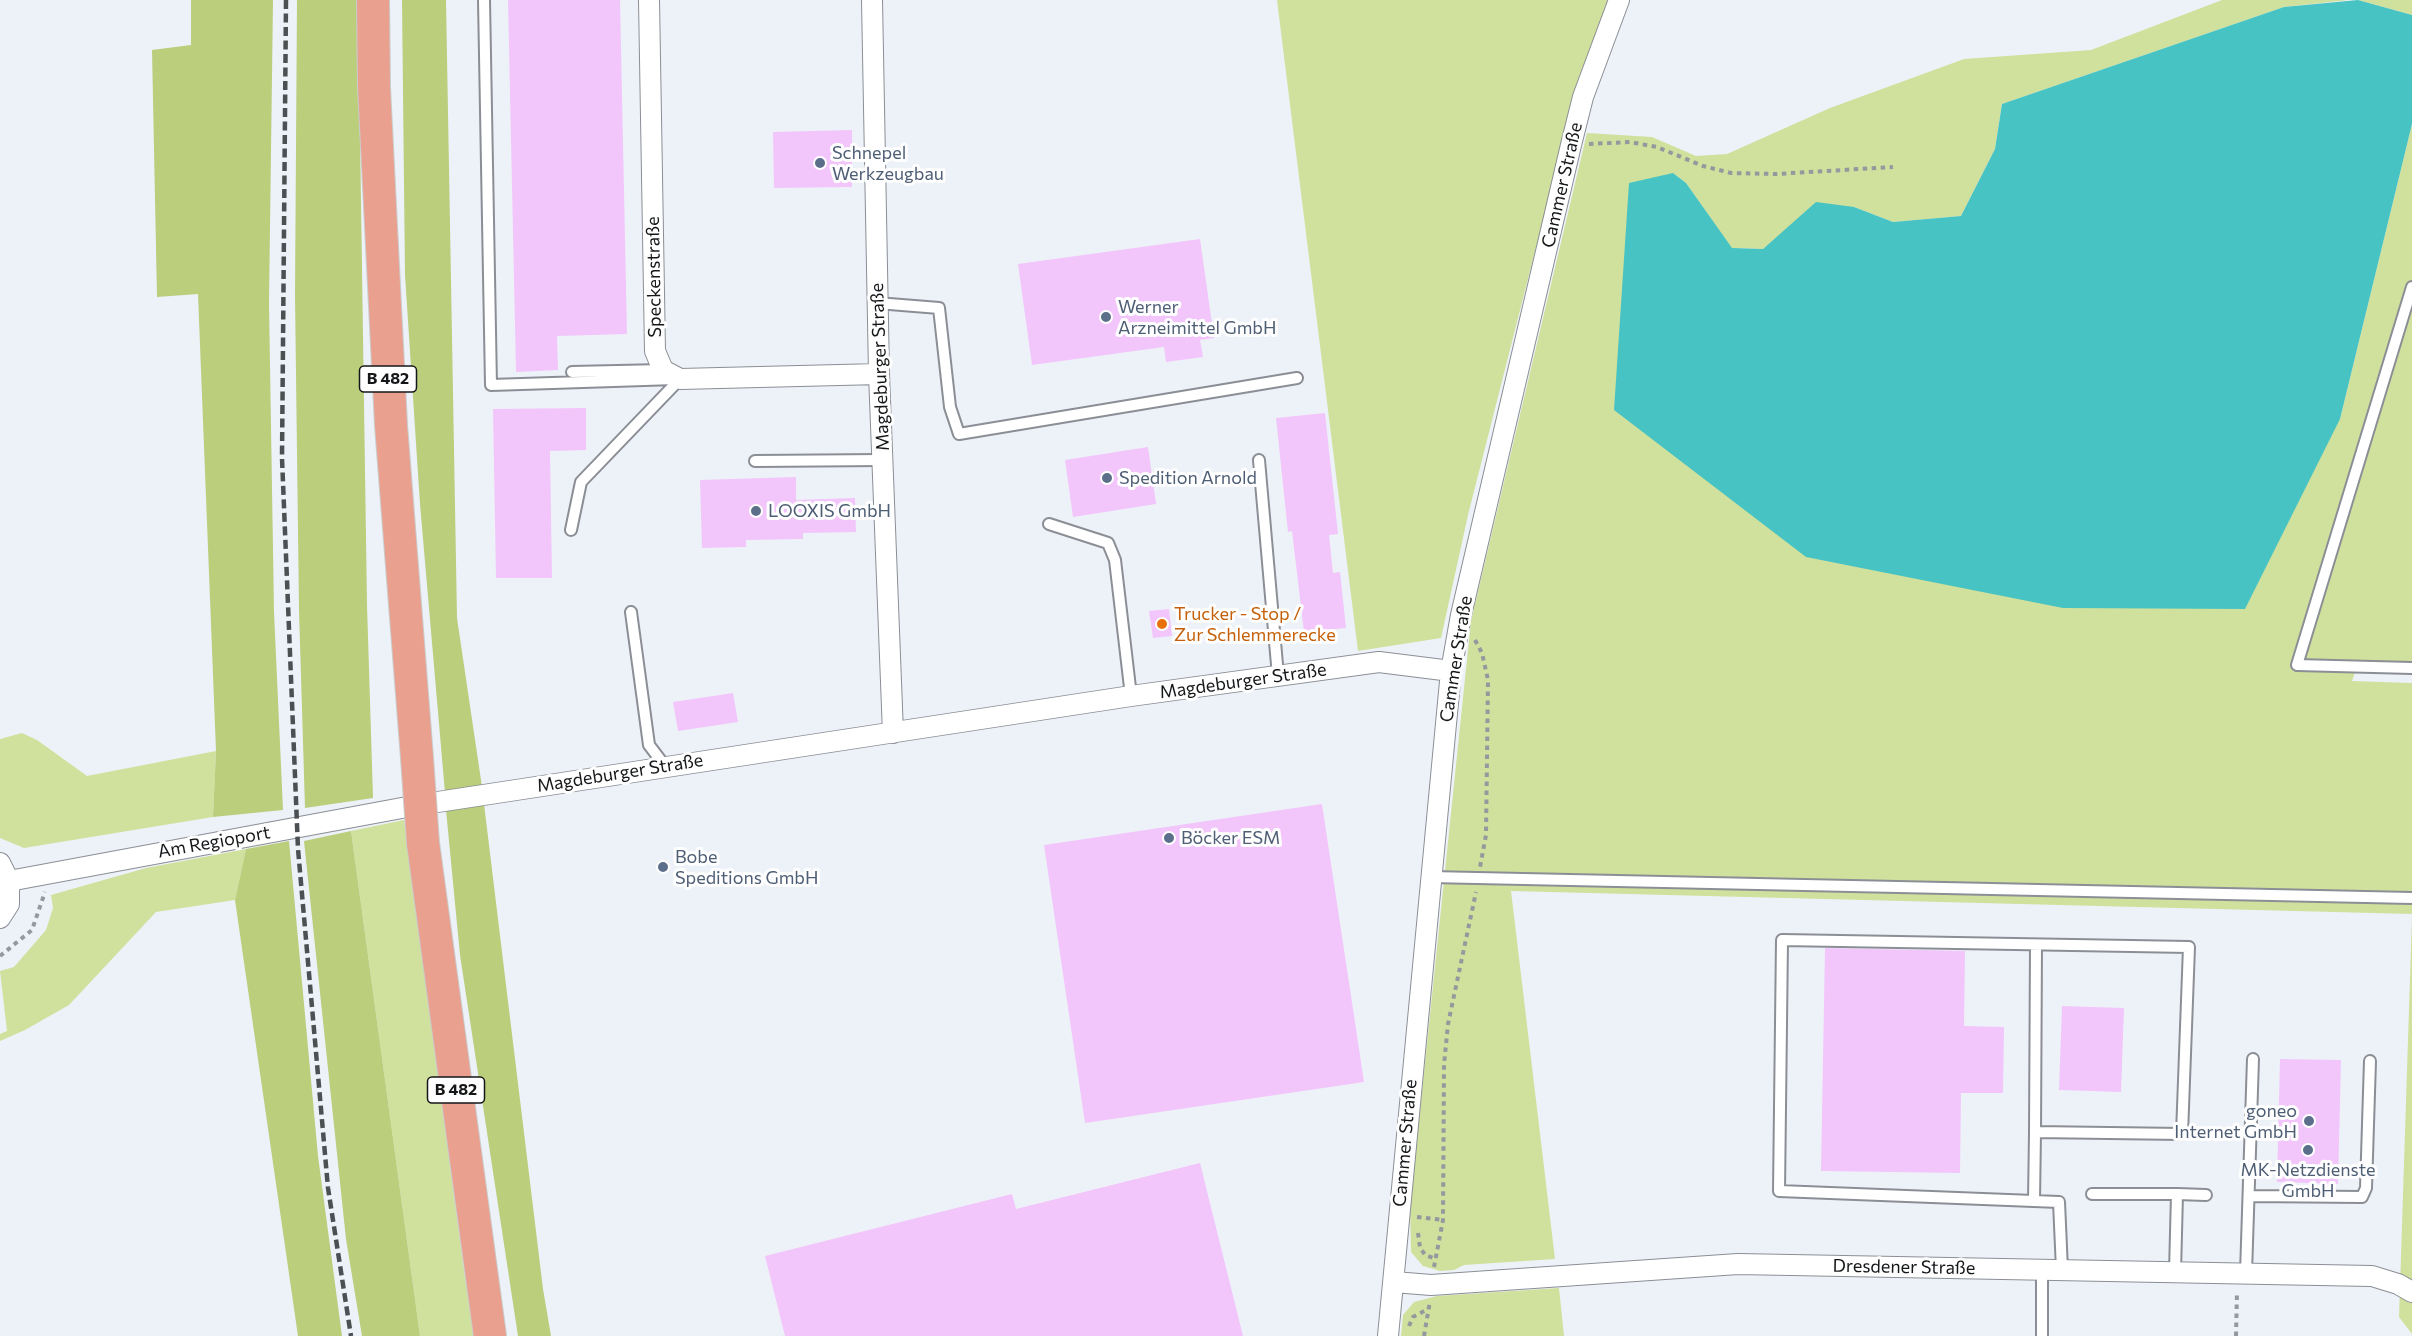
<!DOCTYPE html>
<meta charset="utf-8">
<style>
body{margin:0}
canvas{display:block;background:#edf1f8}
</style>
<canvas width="2412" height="1336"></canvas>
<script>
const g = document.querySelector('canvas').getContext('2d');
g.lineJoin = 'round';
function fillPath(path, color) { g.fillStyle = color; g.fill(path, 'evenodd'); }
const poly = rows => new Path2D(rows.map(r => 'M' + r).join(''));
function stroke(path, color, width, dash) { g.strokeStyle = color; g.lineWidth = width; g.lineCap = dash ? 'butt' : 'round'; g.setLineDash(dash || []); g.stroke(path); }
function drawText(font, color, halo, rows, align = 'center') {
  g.font = font + ' Commissioner,sans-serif'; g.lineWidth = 6; g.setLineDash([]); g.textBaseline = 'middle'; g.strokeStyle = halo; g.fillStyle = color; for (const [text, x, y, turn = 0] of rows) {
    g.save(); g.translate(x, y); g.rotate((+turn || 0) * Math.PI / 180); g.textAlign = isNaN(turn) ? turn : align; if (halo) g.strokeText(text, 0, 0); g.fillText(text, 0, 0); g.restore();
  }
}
const green = poly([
 [1277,0,1609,0,1568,121,1468,515,1441,638,1358,651],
 [2222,0,2349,0,2284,7,2002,104,1995,149,1961,216,1893,222,1854,207,1790,227,1763,249,1731,248,1686,183,1673,173,1614,410,2340,419,2412,124,2412,663,2359,661,2352,681,2412,683,2412,914,1511,891,1555,1259,1464,1265,1454,1270,1440,1271,1423,1266,1411,1252,1410,1207,1471,621,1587,133,1652,137,1696,156,1727,154,1830,108,1964,59,2091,50],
 [2358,0,2412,0,2412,15],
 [22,733,37,740,87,776,216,751,213,817,24,848,0,838,0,739],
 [404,820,465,1278,476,1336,420,1336,351,831],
 [246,849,235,900,156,912,69,1005,25,1030,0,1041,0,1034,7,1031,0,971,14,967,46,930,53,908,51,895,146,868],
 [2412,917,2412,1334,2399,1317],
 [1559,1288,1564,1336,1401,1336,1403,1315,1414,1302,1437,1296]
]);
const forest = poly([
 [191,0,273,0,269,303,274,612,283,810,213,817,216,751,198,294,157,297,152,50,191,45],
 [297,0,358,0,367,605,373,798,305,808,299,610,295,295],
 [402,0,446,0,457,618,482,787,445,793,420,504,405,275],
 [484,804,543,1289,551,1336,518,1336,460,955,446,810],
 [351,831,420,1336,362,1336,346,1239,304,841],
 [289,841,318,1156,342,1336,298,1336,235,900,246,849]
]);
const water = poly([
 [2358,0,2412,15,2412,124,2340,419,2245,609,2063,608,1806,557,1614,410,1629,183,1673,173,1686,183,1732,248,1763,249,1816,202,1854,207,1893,222,1961,216,1995,149,2002,104,2284,7]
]);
const building = poly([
 [508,0,620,0,627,334,557,336,558,370,516,372],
 [852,130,852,187,774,188,773,132],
 [1200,239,1214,338,1200,340,1203,357,1166,362,1164,347,1032,365,1018,264],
 [586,408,586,450,550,451,552,578,496,578,493,409],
 [1325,413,1338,534,1329,535,1333,573,1340,572,1346,628,1304,632,1292,531,1288,532,1276,418],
 [1148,447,1156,504,1073,517,1065,460],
 [796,477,796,500,855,498,856,532,803,533,803,539,746,540,746,547,702,548,700,480],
 [1169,609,1172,636,1153,638,1149,611],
 [733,693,738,722,678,731,673,702],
 [1322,804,1364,1082,1085,1123,1044,845],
 [1825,948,1965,951,1964,1026,2004,1027,2003,1093,1961,1093,1960,1173,1821,1171],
 [2062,1006,2124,1008,2121,1092,2059,1090],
 [2280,1059,2341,1060,2338,1184,2277,1182],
 [1200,1163,1243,1336,785,1336,765,1256,1012,1194,1016,1209]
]);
const path = poly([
 [1589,144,1630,142,1657,147,1703,166,1731,173,1776,174,1893,167],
 [1475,640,1482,653,1488,680,1486,835,1480,867],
 [0,956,32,930,45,892],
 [1417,1217,1443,1220],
 [1418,1233,1420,1247,1425,1255,1436,1259],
 [1434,1267,1443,1220,1444,1065,1448,1024,1476,892],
 [1409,1326,1413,1317,1428,1309],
 [1424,1336,1430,1301],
 [2236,1336,2237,1292]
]);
const lane = poly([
 [484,0,491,385,675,379],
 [2412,287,2297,665,2412,668],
 [877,303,939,308,950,407,959,434,1297,378],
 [572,372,663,370],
 [1259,460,1278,676],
 [755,461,882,460],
 [1049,524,1108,543,1115,560,1131,696],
 [571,530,581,482,680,379],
 [631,612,649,745,665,766],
 [1430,877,2412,898],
 [2036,945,2035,1132,2182,1134,2189,947,1782,940,1779,1191,2059,1202,2062,1270],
 [2092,1194,2177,1194,2175,1272],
 [2177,1194,2206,1195],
 [2249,1196,2362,1197,2366,1188,2370,1061],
 [2034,1201,2035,1132],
 [2042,1270,2042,1336],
 [2246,1273,2253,1059]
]);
const street = poly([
 [649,0,655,351,663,370,680,379,879,374],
 [872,0,879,374,893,733],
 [0,863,9,881,9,904,0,918],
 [9,881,418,805,1131,696,1379,662,1451,671],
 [1394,1282,1431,1285,1738,1264,2372,1276,2398,1284,2412,1292],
 [1388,1336,1451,671,1461,615,1571,145,1583,97,1619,0]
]);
const primary = poly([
 [373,0,374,87,391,425,417,758],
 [423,843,490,1336]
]);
const rail = poly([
 [286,0,282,458,298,849,328,1188,351,1336]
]);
const primaryBridge = poly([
 [417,758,423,843]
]);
const markers = [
 [820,163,6,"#5c6f8a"],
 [1106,317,6,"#5c6f8a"],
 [1107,478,6,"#5c6f8a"],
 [756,511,6,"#5c6f8a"],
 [1162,624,6,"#e8710a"],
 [1169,838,6,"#5c6f8a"],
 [663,867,6,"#5c6f8a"],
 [2309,1121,6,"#5c6f8a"],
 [2308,1150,6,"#5c6f8a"]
];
const shields = [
 [388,379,57],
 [456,1090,57]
];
const shieldNames = [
 ["B 482",388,379],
 ["B 482",456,1090]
];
const serviceNames = [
 ["Schnepel",832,153],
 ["Werkzeugbau",832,174],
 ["Werner",1118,307],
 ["Arzneimittel GmbH",1118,328],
 ["Spedition Arnold",1119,478],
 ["LOOXIS GmbH",768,511],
 ["Böcker ESM",1181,838],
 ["Bobe",675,857],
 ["Speditions GmbH",675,878],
 ["goneo",2297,1111,"right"],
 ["Internet GmbH",2297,1132,"right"],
 ["MK-Netzdienste",2308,1170,"center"],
 ["GmbH",2308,1191,"center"]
];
const streetNames = [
 ["Cammer Straße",1562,185,-77],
 ["Speckenstraße",654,277,-91],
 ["Magdeburger Straße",880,367,-92],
 ["Cammer Straße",1456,659,-81],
 ["Magdeburger Straße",1243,681,-8],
 ["Magdeburger Straße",620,773,-9],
 ["Am Regioport",214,842,-10],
 ["Cammer Straße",1405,1143,-85],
 ["Dresdener Straße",1904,1267,1]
];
const foodNames = [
 ["Trucker - Stop /",1174,614],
 ["Zur Schlemmerecke",1174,635]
];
fillPath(green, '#d0e19d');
fillPath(forest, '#bace7c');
fillPath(water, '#47c3c4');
fillPath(building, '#f3c6fb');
stroke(lane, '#8b8f95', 14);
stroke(street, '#8b8f95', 22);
stroke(primary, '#cbcccc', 34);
stroke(path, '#95989d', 4, [4.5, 4.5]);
stroke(lane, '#fff', 10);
stroke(street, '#fff', 20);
stroke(primary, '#e9a08e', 32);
stroke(rail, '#4d5053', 4.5, [9, 4.5]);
stroke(primaryBridge, '#cbcccc', 34, []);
stroke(primaryBridge, '#e9a08e', 32);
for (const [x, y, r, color] of markers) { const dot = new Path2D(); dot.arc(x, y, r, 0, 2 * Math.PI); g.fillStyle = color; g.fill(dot); stroke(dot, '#fefefe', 2); }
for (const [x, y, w] of shields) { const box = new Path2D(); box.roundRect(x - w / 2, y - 13, w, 26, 4.5); g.fillStyle = '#fefefe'; g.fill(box); stroke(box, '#141618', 1.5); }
drawText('bold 16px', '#141618', null, shieldNames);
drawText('18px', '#4e5e75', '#fefefe', serviceNames, 'left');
drawText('18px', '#141618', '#fefefe', streetNames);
drawText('18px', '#c56008', '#fefefe', foodNames, 'left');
</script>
